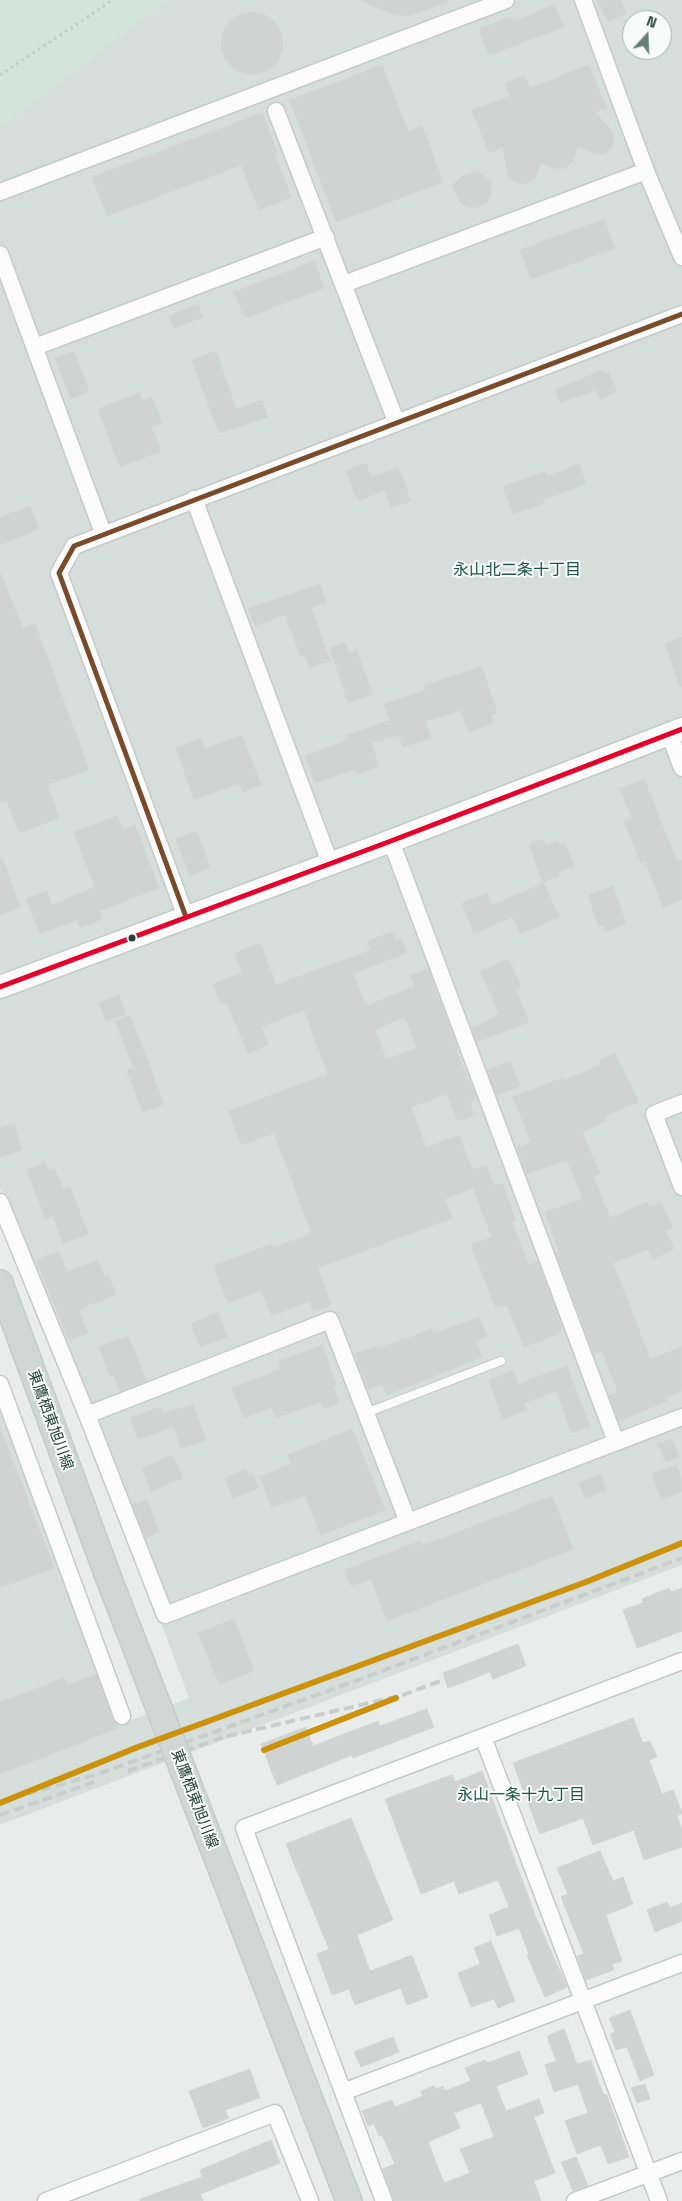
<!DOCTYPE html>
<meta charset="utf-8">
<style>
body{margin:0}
#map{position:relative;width:682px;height:2201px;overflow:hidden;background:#e8edeb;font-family:"Space Grotesk",sans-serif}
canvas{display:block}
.north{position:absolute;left:622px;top:10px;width:50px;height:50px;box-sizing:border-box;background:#f7fbf9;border:1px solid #a3b1ad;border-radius:50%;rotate:20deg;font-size:14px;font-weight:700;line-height:20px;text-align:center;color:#24423a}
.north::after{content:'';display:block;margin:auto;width:18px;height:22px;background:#697e78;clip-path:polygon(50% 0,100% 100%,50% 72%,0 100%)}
</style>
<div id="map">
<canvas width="682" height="2201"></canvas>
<div class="north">N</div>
</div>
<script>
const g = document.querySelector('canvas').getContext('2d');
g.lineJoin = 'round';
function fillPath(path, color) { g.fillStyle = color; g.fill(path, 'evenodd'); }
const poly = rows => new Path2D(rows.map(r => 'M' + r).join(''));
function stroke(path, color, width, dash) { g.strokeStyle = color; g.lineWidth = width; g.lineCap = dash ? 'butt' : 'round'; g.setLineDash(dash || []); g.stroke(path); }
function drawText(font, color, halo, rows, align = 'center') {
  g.font = font + ' "Space Grotesk","Noto Sans JP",sans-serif'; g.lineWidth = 4; g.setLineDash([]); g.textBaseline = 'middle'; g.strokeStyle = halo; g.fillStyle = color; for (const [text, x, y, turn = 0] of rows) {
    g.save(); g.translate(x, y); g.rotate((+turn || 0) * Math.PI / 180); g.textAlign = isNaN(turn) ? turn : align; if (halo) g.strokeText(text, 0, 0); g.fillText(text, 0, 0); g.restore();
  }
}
const built = poly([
 [167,0,682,0,682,1565,0,1825,0,1409,121,1724,189,1698,0,1188,0,128],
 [632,20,662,20,662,50,632,50]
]);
const green = poly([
 [0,0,167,0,0,128]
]);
const building = poly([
 [360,0,446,0,447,3,408,16,395,15,360,0],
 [598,0,620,0,626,14,607,21,598,0],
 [554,5,564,27,489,55,479,29,511,17,513,22,554,5],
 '221 43a31 31 0 1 1 62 0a31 31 0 1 1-62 0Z',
 [382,65,408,131,422,126,443,182,336,222,290,100,382,65],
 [589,65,606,108,595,112,613,132,614,140,611,148,605,153,597,154,578,147,572,162,566,168,558,169,541,163,535,178,529,183,521,184,513,181,508,175,503,147,489,153,472,110,510,96,505,83,525,76,530,88,589,65],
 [262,113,277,152,274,153,291,197,259,210,241,165,107,216,92,177,262,113],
 [474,172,482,174,491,182,491,195,487,202,481,206,473,208,465,206,459,201,452,185,466,174,474,172],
 [604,219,615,248,531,279,520,250,604,219],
 [314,261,324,288,245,318,234,292,314,261],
 [198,304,203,317,174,328,169,316,198,304],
 [74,351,89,391,71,399,55,358,74,351],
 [216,351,236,409,262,400,268,417,219,433,192,360,216,351],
 [603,370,605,373,609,372,617,392,600,399,596,390,560,402,555,390,603,370],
 [139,393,142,401,152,397,162,423,152,427,161,451,120,467,98,409,139,393],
 [366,463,371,477,399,468,411,501,391,508,385,490,358,501,346,471,366,463],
 [579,464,586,484,543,500,544,503,513,514,503,487,546,471,548,476,579,464],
 [30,506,39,529,0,545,0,517,30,506],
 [0,572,23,629,35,624,89,770,47,785,59,818,19,833,7,800,0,802,0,572],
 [320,584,326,603,311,608,330,661,310,668,305,656,301,657,286,617,284,615,255,626,248,609,320,584],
 [682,637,682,686,680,687,665,644,682,637],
 [345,643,349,654,357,651,372,694,348,702,330,648,345,643],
 [482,667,497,713,491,715,494,723,469,732,461,710,425,721,431,738,403,747,399,735,371,743,379,766,357,774,355,769,315,783,305,756,349,740,347,735,390,720,384,704,426,690,425,685,482,667],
 [242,735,261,785,243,792,239,783,194,800,176,748,201,738,205,749,242,735],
 [644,779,677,862,682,860,682,899,663,907,645,861,641,863,624,821,632,818,620,788,644,779],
 [117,816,123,830,135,825,159,888,99,911,102,919,80,928,77,920,40,934,26,899,47,891,52,905,95,887,74,832,117,816],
 [197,831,210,868,190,876,176,839,197,831],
 [543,839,546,846,558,842,559,845,565,843,574,866,558,873,559,876,543,882,529,845,543,839],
 [0,858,2,858,20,908,0,915,0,858],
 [544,883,559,917,520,934,513,917,474,933,462,903,487,893,492,905,544,883],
 [613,886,626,924,606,931,604,925,599,927,588,895,613,886],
 [392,932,396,941,402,939,407,953,353,973,366,1006,415,986,411,975,428,969,458,1050,456,1051,477,1099,470,1102,474,1115,458,1121,447,1094,411,1107,426,1148,459,1135,472,1170,486,1165,494,1186,502,1183,516,1221,512,1222,528,1265,538,1262,563,1329,558,1331,559,1334,524,1347,507,1305,496,1308,471,1245,492,1237,473,1188,445,1199,452,1218,318,1268,331,1305,314,1312,309,1301,272,1316,261,1290,228,1303,214,1266,271,1244,273,1247,312,1234,274,1133,241,1145,229,1111,328,1074,304,1010,261,1027,268,1045,248,1053,227,1002,220,1004,213,984,242,973,235,953,260,943,276,985,371,950,368,941,392,932],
 [405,1017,417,1048,386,1060,375,1029,405,1017],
 [509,959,520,986,515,988,529,1022,477,1042,472,1028,499,1014,481,971,509,959],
 [119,995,126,1014,106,1021,99,1003,119,995],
 [130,1015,164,1104,143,1112,127,1071,134,1068,115,1021,130,1015],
 [615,1053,639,1102,604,1116,606,1121,582,1132,600,1174,593,1176,610,1218,647,1202,649,1207,661,1202,673,1228,666,1231,674,1249,653,1259,648,1249,613,1263,650,1359,682,1347,682,1391,665,1397,667,1401,619,1421,609,1396,618,1392,602,1351,594,1354,556,1253,559,1252,545,1212,583,1199,567,1160,527,1174,517,1148,531,1142,513,1097,562,1078,563,1081,601,1065,599,1060,615,1053],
 [510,1061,520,1086,497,1095,487,1070,510,1061],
 [14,1124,22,1150,0,1157,0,1128,14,1124],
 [45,1162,48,1170,54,1168,63,1189,70,1187,88,1234,63,1244,53,1216,46,1219,27,1170,45,1162],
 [59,1251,67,1272,97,1260,105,1277,109,1276,116,1295,83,1307,84,1309,79,1311,88,1333,69,1340,36,1260,59,1251],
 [218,1313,227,1337,200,1347,191,1323,218,1313],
 [479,1317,487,1336,475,1340,482,1357,387,1395,382,1384,368,1389,355,1354,376,1347,377,1349,403,1339,404,1340,431,1329,433,1334,479,1317],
 [128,1336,147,1381,120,1391,114,1375,110,1376,99,1347,128,1336],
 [322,1345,336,1385,333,1386,339,1402,324,1409,321,1402,276,1418,272,1407,244,1418,232,1388,281,1369,278,1362,322,1345],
 [567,1366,590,1427,571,1433,557,1391,524,1403,527,1410,503,1419,489,1380,513,1371,518,1384,567,1366],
 [193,1404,206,1440,181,1448,174,1426,138,1439,130,1418,160,1407,163,1414,193,1404],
 [0,1428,54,1568,0,1588,0,1428],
 [352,1429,385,1510,321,1535,305,1495,272,1508,260,1476,292,1464,288,1455,352,1429],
 [672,1439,679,1457,666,1462,658,1444,672,1439],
 [173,1455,183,1478,151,1491,142,1468,173,1455],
 [676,1465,682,1482,682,1491,661,1499,652,1473,676,1465],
 [246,1469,248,1476,253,1474,259,1488,233,1498,225,1478,246,1469],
 [601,1475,606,1491,585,1498,579,1483,601,1475],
 [552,1496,573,1549,387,1621,371,1579,351,1586,345,1570,420,1541,422,1546,552,1496],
 [147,1500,159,1532,146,1538,133,1505,147,1500],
 [669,1588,671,1592,682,1588,682,1631,637,1648,623,1610,643,1603,642,1599,669,1588],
 [234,1619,254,1671,219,1684,198,1633,234,1619],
 [518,1644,526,1666,493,1679,490,1672,448,1688,443,1673,518,1644],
 [96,1674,113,1719,118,1728,0,1774,0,1702,64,1678,67,1685,96,1674],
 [427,1709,434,1727,353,1758,352,1755,277,1785,261,1744,306,1727,313,1746,378,1721,380,1726,427,1709],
 [633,1718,643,1743,650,1741,657,1757,649,1760,662,1794,673,1790,682,1813,677,1816,682,1831,682,1847,644,1860,634,1830,593,1845,583,1818,540,1834,513,1763,633,1718],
 [482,1771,537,1920,567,1987,545,1997,527,1955,529,1954,519,1928,497,1936,489,1915,509,1907,498,1880,459,1894,454,1881,421,1894,385,1799,452,1775,455,1782,482,1771],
 [351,1818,393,1920,357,1935,370,1971,412,1955,428,1997,407,2005,401,1988,355,2005,349,1989,332,1995,317,1954,329,1949,286,1844,351,1818],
 [600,1851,613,1881,623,1877,633,1904,606,1915,622,1961,612,1964,614,1970,586,1980,577,1956,584,1954,561,1897,568,1894,557,1868,600,1851],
 [667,1902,670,1908,682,1903,682,1921,655,1932,647,1910,667,1902],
 [491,1941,515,2001,498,2008,494,1999,471,2007,458,1973,480,1964,474,1948,491,1941],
 [630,2010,654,2075,640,2081,627,2047,616,2050,610,2034,615,2032,609,2018,630,2010],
 [564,2029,577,2064,591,2060,603,2094,607,2095,629,2157,608,2164,601,2145,577,2154,565,2121,588,2113,578,2084,554,2092,545,2065,556,2061,547,2036,564,2029],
 [393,2037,399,2052,361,2067,354,2052,393,2037],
 [519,2051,528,2074,496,2086,506,2111,539,2099,544,2113,534,2117,555,2173,534,2181,541,2201,394,2201,383,2169,395,2164,382,2135,379,2136,374,2124,368,2126,362,2111,392,2100,395,2107,423,2096,421,2091,434,2086,436,2089,443,2086,445,2091,471,2081,465,2068,485,2060,487,2063,519,2051],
 [481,2103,494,2137,460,2149,470,2173,444,2183,428,2142,460,2128,454,2113,481,2103],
 [250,2069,260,2098,225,2110,229,2118,203,2128,189,2091,250,2069],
 [645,2084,650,2099,637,2103,631,2088,645,2084],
 [271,2140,280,2163,200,2194,203,2201,140,2201,140,2199,202,2177,200,2170,271,2140],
 [576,2157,588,2186,573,2191,561,2162,576,2157]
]);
const path = poly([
 [0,75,113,0]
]);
const service = poly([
 [366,1413,501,1361]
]);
const minor = poly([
 [583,0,646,171],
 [276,111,396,421],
 [0,192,506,0],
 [0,254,103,533],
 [344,284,646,171,682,257],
 [35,347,326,237],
 [194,499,330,863],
 [669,733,682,768],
 [391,841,616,1442],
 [186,917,59,573,74,546,682,314],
 [682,1103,654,1114,682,1187],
 [0,1202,87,1415,165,1615,682,1417],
 [0,1384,122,1716],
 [87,1415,330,1320,408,1522],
 [483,1737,659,2201],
 [343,2092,682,1963],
 [46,2201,275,2113,310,2201],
 [384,2201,244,1828,682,1661],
 [575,2201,682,2161]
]);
const secondary = poly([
 [0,987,391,841,682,729]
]);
const primary = poly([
 [0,1283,106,1571],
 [227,1884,349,2201]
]);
const rail = poly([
 [308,1732,359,1712],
 [128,1771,224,1737,403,1695,445,1679],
 [13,1798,98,1774,358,1680,682,1558],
 [0,1815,97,1781]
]);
const primaryBridge = poly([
 [106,1571,227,1884]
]);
const bus1 = poly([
 [186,917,59,573,74,546,682,314]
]);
const bus2 = poly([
 [0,987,391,841,682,729]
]);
const rail1 = poly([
 [264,1750,396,1698],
 [0,1803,138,1747,586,1582,682,1543]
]);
const markers = [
 [132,938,4.5,"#24423a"]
];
const streetNames = [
 ["東鷹栖東旭川線",50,1420,70],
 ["東鷹栖東旭川線",194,1799,69]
];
const neighbourhoodNames = [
 ["永山北二条十丁目",517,571],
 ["永山一条十九丁目",521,1796]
];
fillPath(built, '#d6dedb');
fillPath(green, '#d1e6d8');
fillPath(building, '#cfd4d2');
stroke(building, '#d1d6d4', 1);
stroke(service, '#c5cac8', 10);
stroke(minor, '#c5cac8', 19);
stroke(secondary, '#c3cbc8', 25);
stroke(primary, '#c3ccc9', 28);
stroke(path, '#c3ccca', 3, [2.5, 4]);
stroke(service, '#fcfcfc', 8);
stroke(minor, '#fcfcfc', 16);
stroke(secondary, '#fcfcfc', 22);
stroke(primary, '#cfd7d5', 25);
stroke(rail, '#c9cdcc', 4, [10, 5]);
stroke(primaryBridge, '#c3ccc9', 28, []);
stroke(primaryBridge, '#cfd7d5', 25);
stroke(bus1, '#7a4b2a', 5);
stroke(bus2, '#e4002b', 5);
stroke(rail1, '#cd920c', 6);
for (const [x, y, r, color] of markers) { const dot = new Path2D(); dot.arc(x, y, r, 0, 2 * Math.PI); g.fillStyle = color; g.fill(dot); stroke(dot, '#f7fbf9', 2); }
drawText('15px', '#24423a', '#f7fbf9', streetNames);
drawText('16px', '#1f5548', '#f7fbf9', neighbourhoodNames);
</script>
